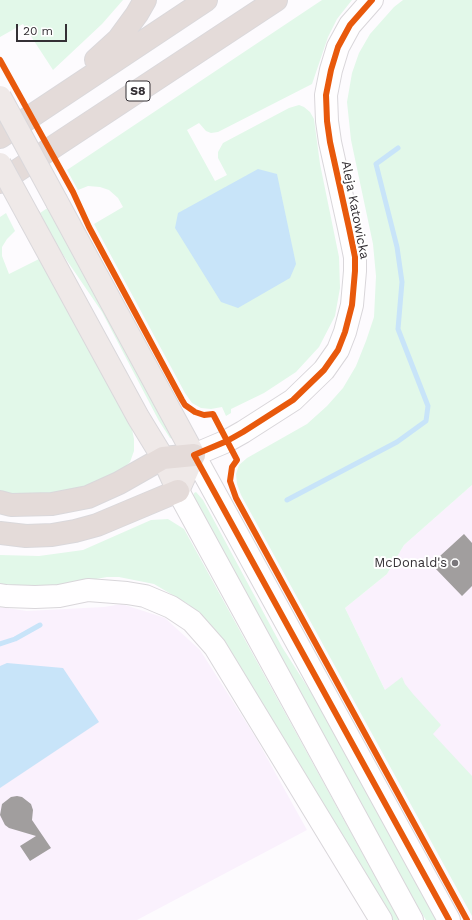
<!DOCTYPE html>
<style>
body{margin:0}
#map{position:relative;width:472px;height:920px;overflow:hidden;background:#fdfbfe;font-family:"Work Sans",sans-serif}
canvas{display:block}
.scale{position:absolute;left:16px;top:24px;width:51px;height:18px;box-sizing:border-box;border:2px solid #343035;border-top:0;padding-left:5px;font-size:12px;line-height:14px;white-space:nowrap;color:#343035;-webkit-text-stroke:3px #fff;paint-order:stroke}
</style>
<div id="map">
<canvas width="472" height="920"></canvas>
<div class="scale">20 m</div>
</div>
<script>
const g = document.querySelector('canvas').getContext('2d');
g.lineJoin = 'round';
function fillPath(path, color) { g.fillStyle = color; g.fill(path, 'evenodd'); }
const poly = rows => new Path2D(rows.map(r => 'M' + r).join(''));
function stroke(path, color, width, dash) { g.strokeStyle = color; g.lineWidth = width; g.lineCap = dash ? 'butt' : 'round'; g.setLineDash(dash || []); g.stroke(path); }
function drawText(font, color, halo, rows, align = 'center') {
  g.font = font + ' "Work Sans",sans-serif'; g.lineWidth = 4; g.setLineDash([]); g.textBaseline = 'middle'; g.strokeStyle = halo; g.fillStyle = color; for (const [text, x, y, turn = 0] of rows) {
    g.save(); g.translate(x, y); g.rotate((+turn || 0) * Math.PI / 180); g.textAlign = isNaN(turn) ? turn : align; if (halo) g.strokeText(text, 0, 0); g.fillText(text, 0, 0); g.restore();
  }
}
const built = poly([
 [472,485,472,867,345,608,387,574,404,545],
 [122,604,165,618,200,650,256,738,307,830,137,920,0,920,0,607,27,611,104,607]
]);
const green = poly([
 [0,0,123,0,102,24,53,70,23,24,0,37],
 [322,0,352,0,337,19,328,37,312,84,218,132,211,133,206,131,199,123,187,130,215,181,227,175,218,158,218,152,223,143,289,108,299,105,304,107,310,112,314,119,320,164,339,257,340,288,335,316,319,347,296,372,264,393,231,409,231,413,226,416,222,407,211,409,201,408,192,403,185,393,94,224,123,207,118,198,109,190,100,187,88,186,78,190,67,170],
 [403,0,472,0,472,485,404,545,387,574,345,608,385,690,402,677,405,684,413,694,441,725,433,734,472,776,472,916,241,495,237,484,236,474,239,465,247,458,307,424,327,406,343,388,356,366,366,341,374,317,376,276,373,244,351,140,347,102,352,73,359,53,370,34,394,7],
 [49,207,174,438,173,439,170,438,159,421,102,312,57,246,40,213],
 [6,213,15,231,7,239,2,247,2,256,9,274,39,259,132,429,134,439,134,451,130,462,118,474,66,495,0,494,0,217],
 [196,492,203,500,282,647,321,708,439,920,426,920,399,876,193,496,194,493],
 [168,519,184,529,399,920,389,920,223,642,205,619,188,604,154,584,119,577,107,577,74,583,36,587,0,584,0,555,39,556,83,550,151,520]
]);
const water = poly([
 [258,169,277,174,296,264,290,278,238,308,221,302,175,228,178,213],
 [7,663,63,668,99,722,0,788,0,666]
]);
const stream = poly([
 [287,500,397,442,426,421,428,406,398,329,402,282,397,247,376,164,398,148],
 [0,644,15,639,40,625]
]);
const building = poly([
 [464,534,472,543,472,586,462,596,434,567,443,559,440,556],
 [17,796,22,797,31,804,33,810,32,820,51,848,30,861,20,846,36,836,9,828,5,825,0,815,2,804,11,797]
]);
const minor = poly([
 [372,0,350,25,338,47,331,70,326,95,327,121,330,142,349,228,355,257,355,271,352,305,345,332,338,350,324,370,293,400,243,432,227,441,194,455,449,920],
 [178,491,412,920],
 [0,595,6,596,35,597,59,596,88,590,127,593,145,596,171,607,192,621,215,647,381,920]
]);
const major = poly([
 [57,202,194,455,178,491],
 [30,219,138,417,163,458,178,491]
]);
const highway = poly([
 [96,60,118,40,137,14,145,0],
 [0,137,206,0],
 [0,182,276,0],
 [0,502,11,505,52,504,88,497,119,483,163,458,194,455],
 [0,533,26,536,52,535,75,531,97,525,178,491]
]);
const majorBridge = poly([
 [0,97,57,202],
 [0,164,30,219]
]);
const cycleway = poly([
 [372,0,350,25,338,47,331,70,326,95,327,121,330,142,349,228,355,257,355,271,352,305,345,332,338,350,324,370,293,400,243,432,227,441,194,455,449,920],
 [0,60,73,192,89,227,182,400,185,405,195,412,204,415,213,414,237,460,232,467,230,481,236,498,467,920]
]);
const markers = [
 [455,563,4,"#7a777b"]
];
const shields = [
 [138,91,24]
];
const shieldNames = [
 ["S8",138,91]
];
const streetNames = [
 ["Aleja Katowicka",355,210,79]
];
const poiNames = [
 ["McDonald's",447,563]
];
fillPath(built, '#faf1fd');
fillPath(green, '#e2f8e9');
fillPath(water, '#c8e4f9');
stroke(stream, '#c8e4f9', 5);
fillPath(building, '#a19e9e');
stroke(minor, '#d9d6da', 24);
stroke(major, '#dad8db', 24);
stroke(highway, '#dad8db', 24);
stroke(minor, '#fffeff', 22);
stroke(major, '#efe9e8', 22);
stroke(highway, '#e4dbd9', 22);
stroke(majorBridge, '#dad8db', 24, []);
stroke(majorBridge, '#efe9e8', 22);
stroke(cycleway, '#e8590c', 6);
for (const [x, y, r, color] of markers) { const dot = new Path2D(); dot.arc(x, y, r, 0, 2 * Math.PI); g.fillStyle = color; g.fill(dot); stroke(dot, '#fff', 1.5); }
for (const [x, y, w] of shields) { const box = new Path2D(); box.roundRect(x - w / 2, y - 10, w, 20, 3); g.fillStyle = '#fff'; g.fill(box); stroke(box, '#343035', 1); }
drawText('bold 12px', '#343035', null, shieldNames);
drawText('13px', '#343035', '#fff', streetNames);
drawText('13px', '#343035', '#fff', poiNames, 'right');
</script>
